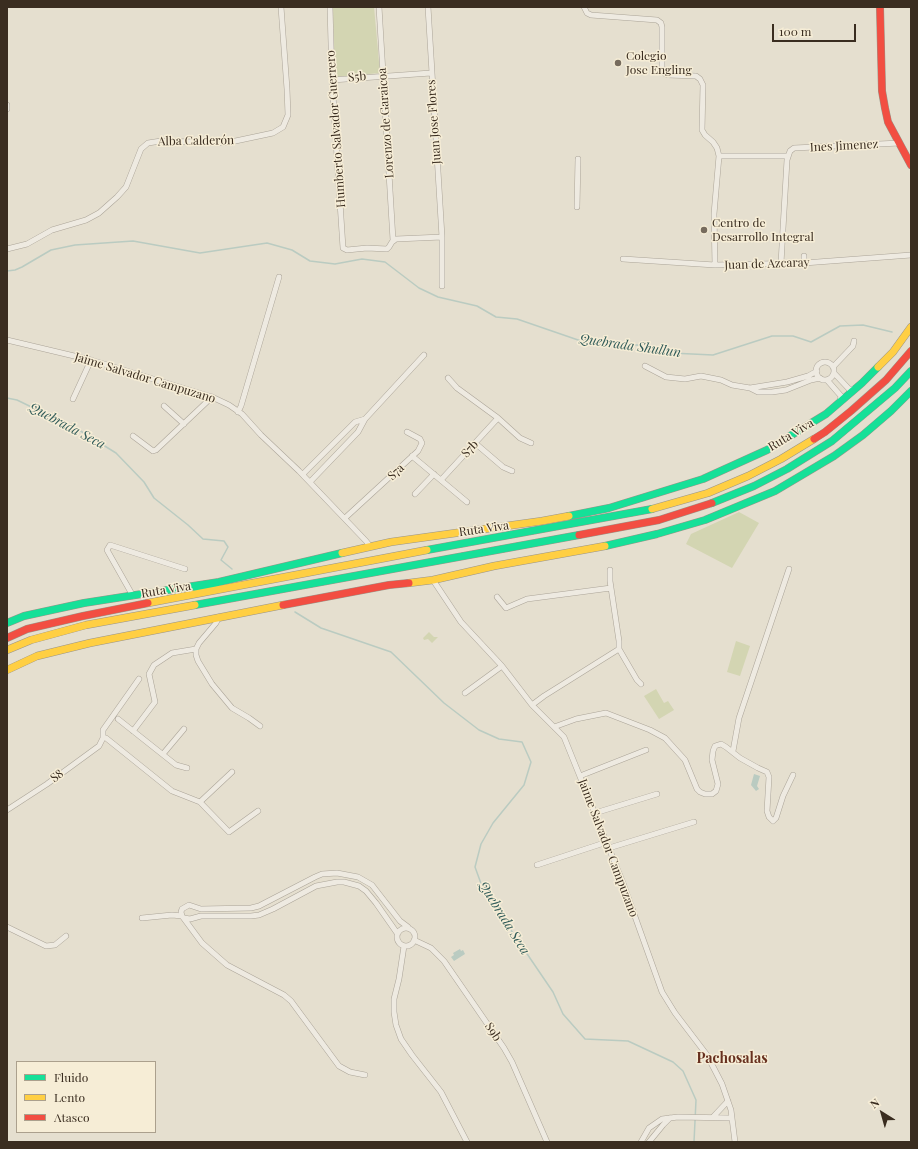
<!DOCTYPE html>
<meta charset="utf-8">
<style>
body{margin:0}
#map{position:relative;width:918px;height:1149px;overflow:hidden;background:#e5dfcf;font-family:"Playfair Display",serif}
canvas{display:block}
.frame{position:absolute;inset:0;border:8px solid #3a2d20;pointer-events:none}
.legend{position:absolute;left:16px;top:1061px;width:140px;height:72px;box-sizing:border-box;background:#f6edd6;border:1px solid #aba08d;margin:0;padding:5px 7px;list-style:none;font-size:12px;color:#3a2d20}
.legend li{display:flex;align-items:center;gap:8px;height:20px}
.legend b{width:20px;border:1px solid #aba08d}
.north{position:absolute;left:862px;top:1093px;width:40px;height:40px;-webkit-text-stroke:3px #f6edd6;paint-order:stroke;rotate:323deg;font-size:11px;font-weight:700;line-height:16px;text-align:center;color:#3a2d20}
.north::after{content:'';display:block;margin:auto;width:14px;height:18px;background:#3a2d20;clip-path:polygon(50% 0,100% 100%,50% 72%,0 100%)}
.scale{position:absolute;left:772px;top:24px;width:84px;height:18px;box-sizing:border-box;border:2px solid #3a2d20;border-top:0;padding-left:5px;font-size:12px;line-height:14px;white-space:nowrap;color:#3a2d20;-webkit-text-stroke:3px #f6edd6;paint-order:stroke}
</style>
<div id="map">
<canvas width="918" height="1149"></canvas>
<div class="frame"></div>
<ul class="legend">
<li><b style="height:5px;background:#16e098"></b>Fluido</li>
<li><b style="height:5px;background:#ffcf43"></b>Lento</li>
<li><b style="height:5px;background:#f24e42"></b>Atasco</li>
</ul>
<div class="north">N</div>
<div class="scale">100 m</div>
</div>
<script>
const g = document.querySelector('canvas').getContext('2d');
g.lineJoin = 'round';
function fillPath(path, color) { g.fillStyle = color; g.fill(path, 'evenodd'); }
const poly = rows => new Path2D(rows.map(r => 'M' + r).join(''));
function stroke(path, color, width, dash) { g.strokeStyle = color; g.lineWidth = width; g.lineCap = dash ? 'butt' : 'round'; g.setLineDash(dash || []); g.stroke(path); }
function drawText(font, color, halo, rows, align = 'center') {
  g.font = font + ' "Playfair Display",serif'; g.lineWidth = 3; g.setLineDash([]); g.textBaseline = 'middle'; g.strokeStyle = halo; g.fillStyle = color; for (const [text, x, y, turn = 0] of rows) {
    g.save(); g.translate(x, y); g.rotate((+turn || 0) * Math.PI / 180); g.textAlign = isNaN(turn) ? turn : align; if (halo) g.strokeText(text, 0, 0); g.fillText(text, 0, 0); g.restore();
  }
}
const green = poly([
 [333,7,374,7,380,73,335,77],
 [739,512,759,523,732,568,686,544,691,534],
 [429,632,434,637,438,637,432,643,428,639,424,640,423,638],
 [736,641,750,646,740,676,727,672],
 [656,689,664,703,668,701,674,710,659,719,644,696]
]);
const water = poly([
 [754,774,760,776,757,786,759,789,756,791,751,785],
 [460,949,461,951,463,950,465,954,454,961,451,957,454,955,453,953]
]);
const stream = poly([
 [7,271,15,270,22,267,51,250,75,245,133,241,200,253,267,243,292,250,310,261,335,264,362,259,385,262,419,288,438,297,477,306,496,317,517,319,581,341,650,346,671,353,713,355,772,336,793,336,811,342,840,326,863,325,892,332],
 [7,398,17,400,79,430,116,453,144,482,154,498,188,525,203,539,224,541,228,547,221,560,232,569],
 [295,612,321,628,391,652,444,703,479,730,499,739,522,742,531,762,524,785,493,823,481,844,475,867,483,889,553,992,563,1014,585,1039,628,1041,673,1062,683,1071,696,1100,694,1142]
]);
const street = poly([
 [330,7,332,80,343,248,347,250,367,248,387,249,389,247,392,242,396,239,442,237],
 [379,7,393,240],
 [428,7,442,237,442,286],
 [584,7,587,13,591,15,657,20,661,23,662,27,662,67,664,73,668,75,696,76,700,79,703,85,702,130,705,135,713,142,717,148,719,156,714,214,715,265],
 [332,80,431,73],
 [7,105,7,109],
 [719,156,787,156],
 [577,207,578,159],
 [7,249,27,244,52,230,86,220,99,213,117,197,126,187,141,149,148,143,161,141,226,143,273,133,283,127,288,115,287,89,281,7],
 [623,259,715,265,804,263,911,255],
 [781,263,787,160,790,151,794,148,900,143],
 [804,263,804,256],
 [7,340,91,360,212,397,229,405,242,414,261,435,299,471,366,541,370,546],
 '816 371a9 9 0 1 1 18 0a9 9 0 1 1-18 0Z',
 [645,366,666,377,685,379,701,376,721,380,732,385,750,388,787,382,808,376,817,371],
 [833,367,853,346,854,341],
 [834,373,849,389,855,389],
 [448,378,457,388,498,418,520,438,531,443],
 [827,380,841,396,840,401],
 [750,388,758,392,772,392,786,390,811,380,820,378],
 [73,399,91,360],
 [164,406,184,424],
 [238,412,241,406,279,277],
 [133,436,153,451,156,450,212,397],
 [475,443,503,467,512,471],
 [412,456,467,502],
 [303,474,355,422,365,419],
 [441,480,498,418],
 [310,482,358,432,365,419,424,355],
 [415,494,434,474],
 [345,518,418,451,422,443,420,439,407,432],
 [610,570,610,581,619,641,619,649,637,680,641,684],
 [433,580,461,622,502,666,532,705,564,737,623,883,662,992,675,1013,707,1055,722,1084,731,1110,735,1142],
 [133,596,107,550,110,545,185,569],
 [497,597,506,608,527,599,611,588],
 [219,617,216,623,199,643,196,649,196,655,198,661,212,684,232,708,249,718,260,726],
 [465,693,502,666],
 [532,705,544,696,619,649],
 [118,719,176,765,187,768],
 [554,727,576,719,606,713,650,730,665,738,685,760,697,789,700,792,705,794,712,794,716,791,718,784,712,760,713,751,715,746,721,744,726,747,740,758,758,768,767,772,769,777,767,811,769,817,773,821,776,818,783,796,793,775],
 [133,731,155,702,149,674,154,665,172,653,196,649],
 [103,738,106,738,172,791,200,802,229,832,258,811],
 [733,751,739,718,789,569],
 [163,754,184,729],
 [580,776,646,750],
 [200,802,232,772],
 [7,810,47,784,99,746,103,738,103,730,139,679],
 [595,813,657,794],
 [609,848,694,822],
 [537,865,607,842],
 [182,916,181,912,182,909,189,905,201,909,251,908,259,906,315,877,322,874,337,873,358,877,372,885,400,921,408,927],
 [142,918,172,915,182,916,202,943,227,965,284,995,291,1001,339,1066,350,1072,365,1075],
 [184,918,190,919,201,916,251,916,259,915,273,909,316,886,337,882,344,882,359,886,366,891,376,903,397,933],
 [7,927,46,946,55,945,66,936],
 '397 937a9 9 0 1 1 18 0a9 9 0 1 1-18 0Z',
 [414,940,431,948,444,961,504,1048,512,1062,547,1142],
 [404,946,399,979,394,999,394,1012,396,1025,401,1039,412,1055,441,1092,467,1142],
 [713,1117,728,1101],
 [641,1142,649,1128,662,1119,678,1117,732,1118],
 [649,1142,663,1125,670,1118]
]);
const fast = poly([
 [712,503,754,486,787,469,832,441,895,388,911,371],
 [569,516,609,508,703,479,767,450,826,414,862,383,878,367],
 [605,546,657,534,705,520,775,491,834,456,863,435,891,411,911,391],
 [427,550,652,509],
 [197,590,219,582],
 [195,605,579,535],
 [7,623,24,616,84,603,219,582,342,553]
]);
const slow = poly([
 [878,367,893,352,911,327],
 [652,509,708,493,748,476,781,459,814,439],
 [342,553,391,542,542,521,569,516],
 [409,583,433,580,494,566,605,546],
 [148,603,427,550],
 [7,650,31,640,86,625,195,605],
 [7,670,37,656,90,643,283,605]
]);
const jam = poly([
 [880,7,882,91,885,108,888,122,911,165],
 [814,439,825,432,851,411,886,380,911,351],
 [579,535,659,520,712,503],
 [283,605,389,585,409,583],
 [7,638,27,629,83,616,148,603]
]);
const markers = [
 [618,63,4,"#766b5d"],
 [704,230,4,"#766b5d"]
];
const poiNames = [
 ["Colegio",626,56],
 ["Jose Engling",626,70],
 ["Centro de",712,223],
 ["Desarrollo Integral",712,237]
];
const streetNames = [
 ["S5b",357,77,-5],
 ["Juan Jose Flores",434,122,-94],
 ["Lorenzo de Garaicoa",386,123,-94],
 ["Humberto Salvador Guerrero",336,129,-94],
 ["Alba Calderón",196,141,-1],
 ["Ines Jimenez",844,146,-3],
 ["Juan de Azcaray",767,264,-2],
 ["Jaime Salvador Campuzano",145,378,17],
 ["Ruta Viva",791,435,-31],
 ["S7b",470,449,-47],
 ["S7a",396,472,-43],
 ["Ruta Viva",484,529,-8],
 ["Ruta Viva",166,590,-9],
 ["S8",57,776,-37],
 ["Jaime Salvador Campuzano",608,848,69],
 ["S9b",493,1032,56]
];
const waterNames = [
 ["Quebrada Shullun",630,346,8],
 ["Quebrada Seca",67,426,28],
 ["Quebrada Seca",504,918,58]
];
const quarterNames = [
 ["Pachosalas",732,1059]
];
fillPath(green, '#d3d5b2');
fillPath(water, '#bacbc1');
stroke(stream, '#bacbc1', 1.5);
stroke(street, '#aba498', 6);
stroke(fast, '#9a9488', 8);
stroke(slow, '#9a9488', 8);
stroke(jam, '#9a9488', 8);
stroke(street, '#eeeae1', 5);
stroke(fast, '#16e098', 7);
stroke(slow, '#ffcf43', 7);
stroke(jam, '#f24e42', 7);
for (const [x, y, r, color] of markers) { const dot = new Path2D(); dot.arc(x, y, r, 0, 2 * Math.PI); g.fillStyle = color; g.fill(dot); stroke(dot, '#f6edd6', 1.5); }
drawText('12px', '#3a2d20', '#f6edd6', poiNames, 'left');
drawText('12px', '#3a2d20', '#f6edd6', streetNames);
drawText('italic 13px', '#2f5a58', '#f6edd6', waterNames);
drawText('bold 14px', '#67301f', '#f6edd6', quarterNames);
</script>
